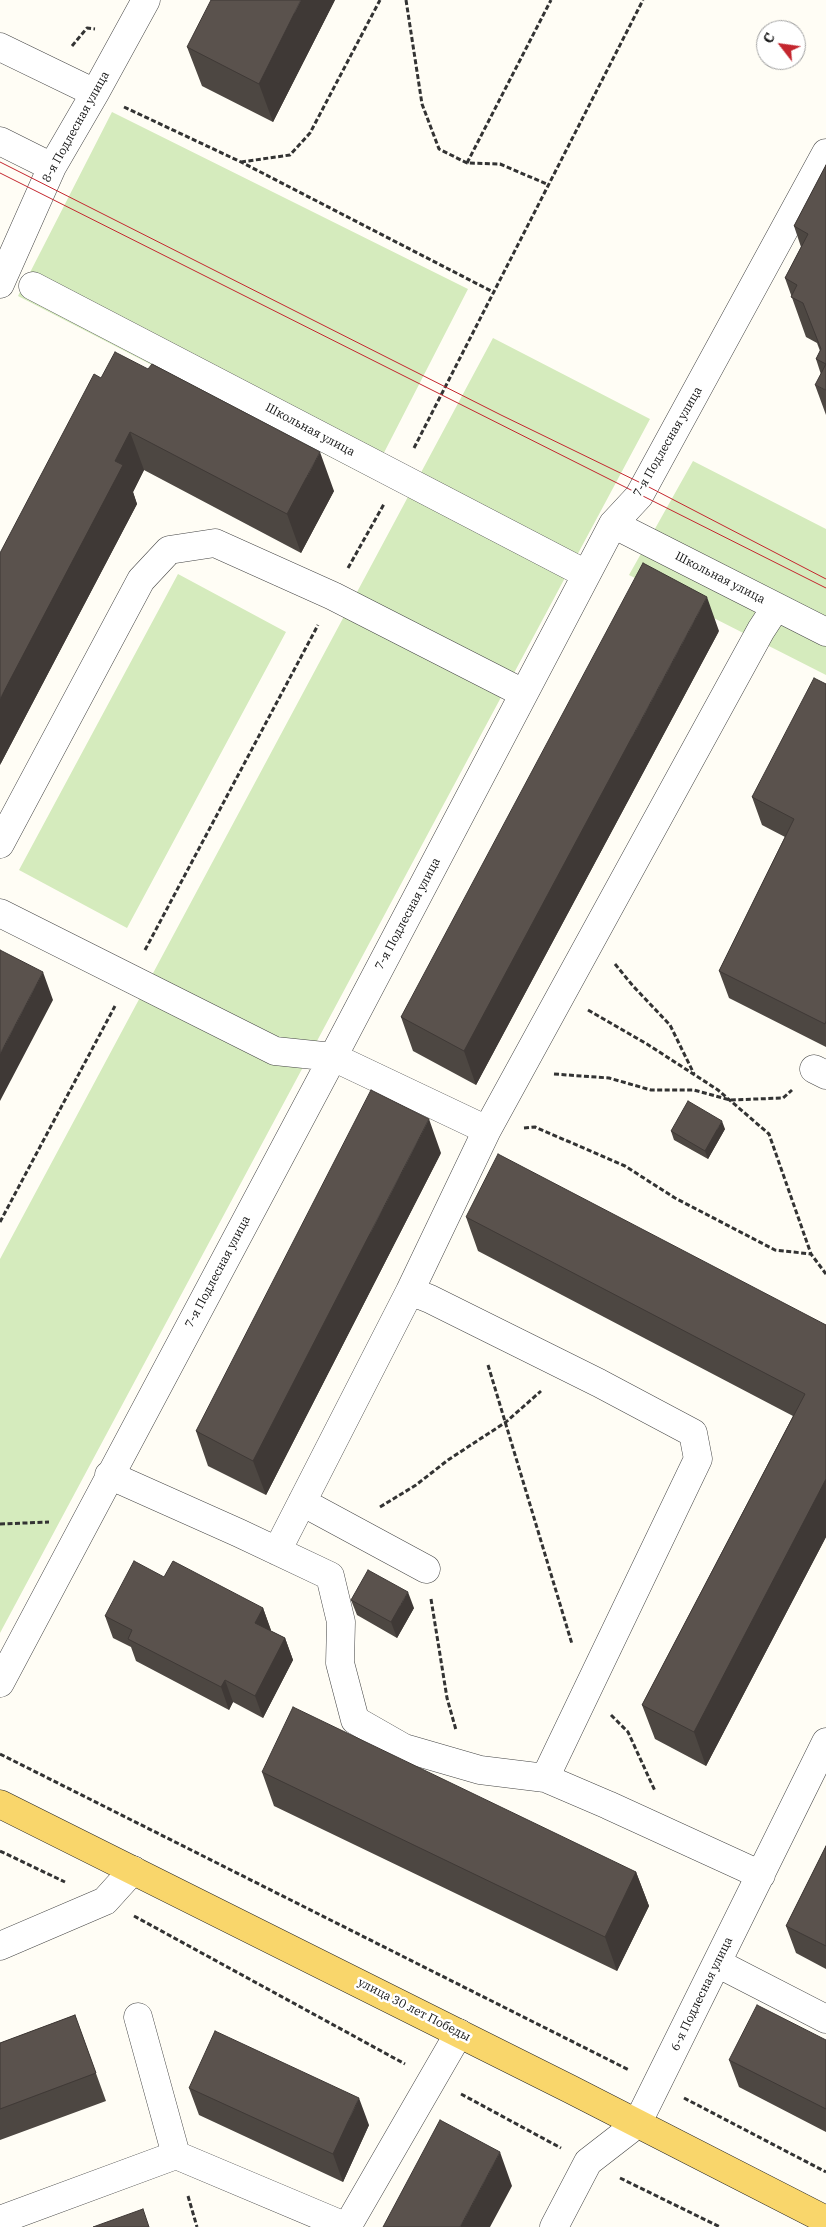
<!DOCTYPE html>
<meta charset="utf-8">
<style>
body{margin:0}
#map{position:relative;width:826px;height:2227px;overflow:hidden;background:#fffdf5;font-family:"IBM Plex Serif",serif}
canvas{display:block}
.north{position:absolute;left:756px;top:20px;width:50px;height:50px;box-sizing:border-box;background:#fff;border:1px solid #a0a0a0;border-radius:50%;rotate:300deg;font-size:14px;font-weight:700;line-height:20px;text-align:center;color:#111}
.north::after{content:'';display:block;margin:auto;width:18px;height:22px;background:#c4262e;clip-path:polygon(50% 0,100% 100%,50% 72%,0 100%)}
</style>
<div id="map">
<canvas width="826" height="2227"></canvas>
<div class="north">С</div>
</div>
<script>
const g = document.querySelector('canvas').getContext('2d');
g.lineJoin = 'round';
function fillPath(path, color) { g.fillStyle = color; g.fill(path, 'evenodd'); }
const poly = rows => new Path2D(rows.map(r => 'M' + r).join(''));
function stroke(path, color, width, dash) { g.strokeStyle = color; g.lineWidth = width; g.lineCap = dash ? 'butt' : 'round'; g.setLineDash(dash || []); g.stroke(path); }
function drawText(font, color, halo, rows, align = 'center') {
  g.font = font + ' "IBM Plex Serif",serif'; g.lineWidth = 5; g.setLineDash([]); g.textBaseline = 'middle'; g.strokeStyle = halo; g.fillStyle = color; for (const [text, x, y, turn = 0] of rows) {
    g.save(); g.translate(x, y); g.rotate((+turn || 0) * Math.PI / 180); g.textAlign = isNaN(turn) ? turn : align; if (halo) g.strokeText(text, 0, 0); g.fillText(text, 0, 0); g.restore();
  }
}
const green = poly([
 [112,112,468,289,371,478,18,296],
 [493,338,650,419,0,1633,0,1259],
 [693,461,826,529,826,675,629,575],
 [178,574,286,632,127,928,19,870]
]);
const path = poly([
 [406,0,422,104,439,149,467,163,500,164,549,185],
 [72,46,87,28,95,29],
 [124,107,241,162,495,293],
 [241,162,290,155,310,133,380,0],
 [467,163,551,0],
 [414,448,643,0],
 [348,568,384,504],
 [145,950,318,625],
 [615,964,633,986,670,1025,694,1074],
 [588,1010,647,1044,718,1090,769,1134,811,1254,826,1274],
 [554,1074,609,1078,651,1090,694,1090,730,1100,783,1098,792,1090],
 [524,1128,535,1127,625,1166,675,1198,775,1250,811,1254],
 [0,1222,115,1006],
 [488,1365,572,1644],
 [380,1507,416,1485,448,1460,506,1422,541,1391],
 [0,1524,49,1522],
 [431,1599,447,1698,456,1730],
 [611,1715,628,1732,655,1791],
 [0,1754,629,2070],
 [0,1851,65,1882],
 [134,1916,405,2064],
 [461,2094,561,2148],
 [684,2098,826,2172],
 [620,2178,720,2227],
 [188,2196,197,2227]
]);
const minor = poly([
 [0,47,95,93],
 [0,141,52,167],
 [0,284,52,167,95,93,146,0],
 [33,286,586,574],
 [613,524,826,632],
 [0,844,141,580,169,550,215,543,333,596,523,693],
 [0,913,275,1051,333,1057,487,1130],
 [814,1069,826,1075],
 [109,1475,239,1533,330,1576,341,1622,340,1663,355,1720,404,1748,480,1770,545,1778,608,1805,761,1875],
 [302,1502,426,1569],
 [277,1551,410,1291],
 [0,1683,333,1057,613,524,639,496,826,153],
 [545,1778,698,1459,693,1433,599,1383,430,1299,410,1291,487,1130,761,630,776,607],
 [0,1946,105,1901,133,1870],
 [717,1963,826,2019],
 [138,2017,176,2155,347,2227],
 [0,2220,176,2155],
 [347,2227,459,2033],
 [554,2227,588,2162,637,2124,826,1742]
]);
const major = poly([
 [0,1804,570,2089,826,2220]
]);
const tram = poly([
 [0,162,501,415,645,485,826,579],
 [0,173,826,588]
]);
const wall = poly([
 [335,0,273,122,202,86,187,47],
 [826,165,826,390,816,359,820,351,817,343,806,337,785,278,801,247,794,226],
 [101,378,334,491,301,553,144,470,133,492,137,504,0,765],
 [815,385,826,390,826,415],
 [719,631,476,1085,413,1051,401,1017],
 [826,684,826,1047,729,998,719,971,785,837,762,825,752,797],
 [725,1129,708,1159,674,1140,671,1131],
 [441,1153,266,1495,208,1466,196,1431],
 [466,1217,826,1325,826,1537,706,1766,655,1739,642,1705,793,1416,478,1251],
 [164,1577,263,1608,271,1631,285,1638,293,1660,263,1718,233,1702,229,1710,136,1661,131,1647,113,1638,105,1616],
 [351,1600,414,1608,397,1638,357,1615],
 [262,1772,636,1872,649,1906,617,1971,274,1806],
 [826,1846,826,1969,796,1953,786,1926],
 [75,2015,106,2101,0,2140,0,2043],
 [826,2040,826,2132,739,2087,729,2060],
 [189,2088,369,2125,343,2182,199,2115]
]);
const shadedWall = poly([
 [301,0,335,0,273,122,259,84],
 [130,432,144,470,133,492,137,504,0,765,0,699,115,461],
 [320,452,334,491,301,553,287,514],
 [707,597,719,631,476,1085,464,1051],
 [43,972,53,1000,0,1101,0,1054],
 [429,1119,441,1153,266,1495,253,1461],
 [722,1121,725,1129,708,1159,705,1151],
 [826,1479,826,1537,706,1766,694,1732],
 [408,1592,414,1608,397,1638,391,1622],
 [263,1608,271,1630,263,1645,255,1623],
 [285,1638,293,1660,263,1718,255,1696],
 [225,1680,233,1702,229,1710,221,1687],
 [636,1872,649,1906,617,1971,605,1937],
 [359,2098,369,2125,343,2182,333,2154],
 [500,2152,512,2186,490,2227,460,2227]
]);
const building = poly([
 [211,0,301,0,259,84,187,47,211,0],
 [826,165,826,390,815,385,826,364,816,359,821,349,803,303,791,297,797,285,785,278,808,234,794,226,826,165],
 [115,352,148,369,152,364,320,452,287,514,130,432,115,461,123,465,0,699,0,553,94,374,101,378,115,352],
 [643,563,707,597,464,1051,401,1017,643,563],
 [814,678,826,684,826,1021,825,1024,719,971,794,819,752,797,814,678],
 [0,950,43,972,0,1054,0,950],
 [371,1090,429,1119,253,1461,196,1431,371,1090],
 [688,1101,722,1121,705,1151,671,1131,688,1101],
 [498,1154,826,1325,826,1479,694,1732,642,1705,805,1394,466,1217,498,1154],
 [134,1561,164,1577,173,1561,263,1608,255,1623,285,1638,255,1696,225,1680,221,1687,128,1639,132,1630,105,1616,134,1561],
 [368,1570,408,1592,391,1622,351,1600,368,1570],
 [293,1707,636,1872,605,1937,262,1772,293,1707],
 [826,1846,826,1946,786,1926,826,1846],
 [757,2005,826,2040,826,2109,729,2060,757,2005],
 [75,2015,96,2073,0,2109,0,2043,75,2015],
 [215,2031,359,2098,333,2154,189,2088,215,2031],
 [440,2120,500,2152,460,2227,383,2227,440,2120],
 [143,2209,149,2227,93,2227,143,2209]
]);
const streetNames = [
 ["8-я Подлесная улица",76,127,-61],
 ["Школьная улица",310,430,28],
 ["7-я Подлесная улица",668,442,-60],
 ["Школьная улица",720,578,27],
 ["7-я Подлесная улица",408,914,-62],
 ["7-я Подлесная улица",218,1272,-62],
 ["6-я Подлесная улица",702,1994,-64],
 ["улица 30 лет Победы",414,2010,27]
];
fillPath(green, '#d5ebbd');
stroke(minor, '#444', 29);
stroke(major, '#222', 29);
stroke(path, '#333', 3, [5, 2.5]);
stroke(minor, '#fff', 28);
stroke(major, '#f9d66b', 28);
stroke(tram, '#c4262e', 1);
fillPath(wall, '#4d4742');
fillPath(shadedWall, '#3f3936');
fillPath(building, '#5a524d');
stroke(building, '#3f3936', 1);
drawText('12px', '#111', '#fff', streetNames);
</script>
